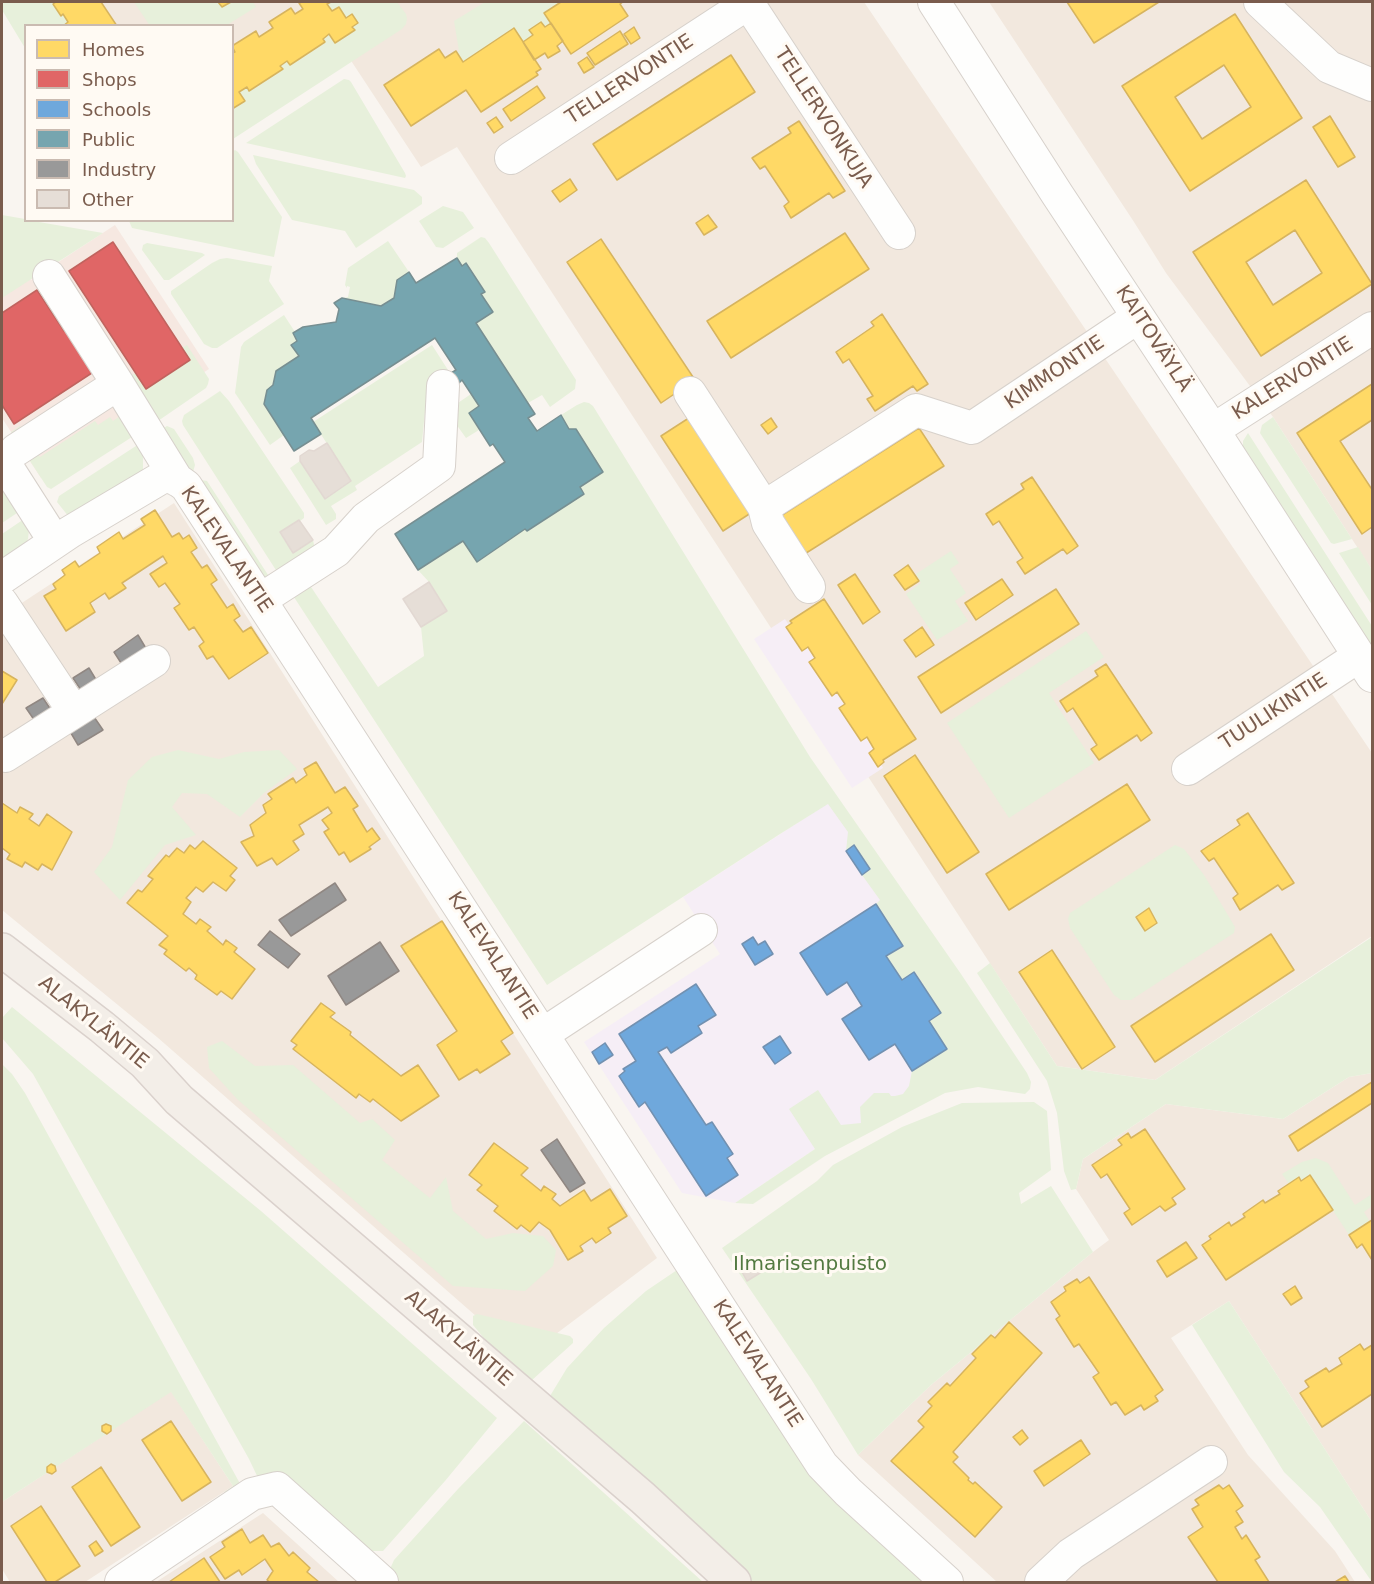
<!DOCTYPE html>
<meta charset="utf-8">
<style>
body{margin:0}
#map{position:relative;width:1374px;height:1584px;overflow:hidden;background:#f9f5f0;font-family:"DejaVu Sans",sans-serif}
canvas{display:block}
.frame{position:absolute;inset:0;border:3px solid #7a5c4d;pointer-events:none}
.legend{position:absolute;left:24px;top:24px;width:210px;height:198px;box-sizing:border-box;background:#fffaf3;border:2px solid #cabbb1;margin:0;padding:8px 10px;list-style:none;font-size:18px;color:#7a5c4d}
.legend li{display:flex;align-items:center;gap:12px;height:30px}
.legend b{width:30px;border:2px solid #cabbb1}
</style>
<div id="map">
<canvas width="1374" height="1584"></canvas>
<div class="frame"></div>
<ul class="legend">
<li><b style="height:16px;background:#ffd966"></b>Homes</li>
<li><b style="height:16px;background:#e06666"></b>Shops</li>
<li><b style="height:16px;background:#6fa8dc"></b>Schools</li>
<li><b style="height:16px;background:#76a5af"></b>Public</li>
<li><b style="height:16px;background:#999"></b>Industry</li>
<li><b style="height:16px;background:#e6ded7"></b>Other</li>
</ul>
</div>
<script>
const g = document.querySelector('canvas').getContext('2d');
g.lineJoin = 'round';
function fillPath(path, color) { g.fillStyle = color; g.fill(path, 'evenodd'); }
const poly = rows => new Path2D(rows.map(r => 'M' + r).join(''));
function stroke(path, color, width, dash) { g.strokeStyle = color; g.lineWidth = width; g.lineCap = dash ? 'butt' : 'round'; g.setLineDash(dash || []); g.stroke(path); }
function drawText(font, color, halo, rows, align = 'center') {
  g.font = font + ' "DejaVu Sans",sans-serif'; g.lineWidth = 6; g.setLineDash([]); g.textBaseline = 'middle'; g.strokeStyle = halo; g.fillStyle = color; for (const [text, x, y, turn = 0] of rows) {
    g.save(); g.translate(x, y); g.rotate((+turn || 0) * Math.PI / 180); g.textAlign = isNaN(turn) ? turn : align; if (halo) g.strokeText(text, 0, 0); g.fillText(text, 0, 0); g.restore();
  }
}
const residential = poly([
 [34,2,864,2,1372,753,1372,936,1155,1080,1057,1066,457,147,421,167,342,47,233,117,232,26,49,25],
 [989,2,1372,2,1372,570,1273,417,1166,273,1134,222],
 [174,503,657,1258,524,1358,157,1037,2,910,2,616],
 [1372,1073,1372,1522,1229,1301,1171,1338,1248,1455,1335,1551,1355,1582,997,1582,858,1455,931,1385,1093,1252,1109,1240,1076,1189,1083,1159,1166,1104,1283,1119,1349,1077],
 [171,1391,233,1486,85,1582,10,1582,2,1569,2,1502],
 [263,1513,339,1582,156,1582]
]);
const commercial = poly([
 [115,225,209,369,41,478,2,418,2,238,4,239,31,280]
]);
const education = poly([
 [785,619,789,625,787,627,802,651,808,647,815,658,809,662,831,696,837,692,845,704,839,708,860,741,867,737,874,749,869,753,878,766,881,764,883,768,852,788,754,639],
 [833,800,960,998,944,1074,847,1136,815,1149,735,1203,682,1193,584,1042,720,954,683,897]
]);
const green = poly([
 [2,2,56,2,53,4,61,16,63,14,68,22,63,25,26,26,25,48,2,10],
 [134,2,253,2,256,7,227,25,150,26],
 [331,2,397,2,406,14,407,19,406,24,402,29,233,139,233,109,245,101,239,92,247,87,250,91,282,70,280,66,287,61,290,65,324,42,323,39,329,34,335,43,354,30,352,27,358,23,352,14,346,18,339,7,332,11,327,4],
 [485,2,561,2,544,12,551,23,545,27,541,22,530,29,533,35,523,42,514,29,463,62,457,52,459,51,454,21],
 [344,79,349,80,351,82,405,173,406,176,405,178,246,143],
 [235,150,238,152,282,217,274,257,132,228,129,221,232,220,232,152],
 [253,155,414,190,422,197,422,204,356,248,345,231,292,220,256,164],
 [443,206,463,212,474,228,443,248,436,247,419,221],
 [2,215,25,219,26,220,33,221,103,233,2,298],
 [481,237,485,238,489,243,576,380,575,389,550,407,542,395,528,403,476,323,493,312,481,294,485,291,467,263,462,266,457,258,457,253],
 [388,241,409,272,397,280,394,298,381,306,344,298,348,297,350,287,347,286,347,288,345,285,348,268],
 [147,243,202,253,205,255,169,280,164,280,142,250,143,245],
 [227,258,272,266,269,281,284,304,217,348,212,348,204,344,171,294,171,291,212,263,220,259],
 [284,315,295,332,293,334,297,341,291,345,299,356,276,371,273,385,267,390,264,404,284,435,270,445,235,393,241,347,244,342],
 [187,345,209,379,208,384,206,388,155,423,132,397,132,375,136,373,147,388,190,360,182,348],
 [432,345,448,370,435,378,428,379,422,442,355,486,357,490,331,506,336,514,336,519,326,525,290,468,300,461,325,499,351,481,313,422],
 [220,391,229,401,304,513,304,518,300,521,299,520,280,533,293,553,313,540,315,549,281,578,183,425,182,421,184,415],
 [471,394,479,406,469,413,479,430,466,438,451,417,452,407],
 [584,402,589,403,593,406,810,757,961,974,1027,1073,1031,1082,1030,1089,1025,1094,978,1087,945,1093,825,1156,753,1204,735,1203,815,1149,789,1109,818,1090,841,1125,861,1123,860,1107,874,1093,889,1093,891,1096,895,1096,903,1094,909,1086,912,1071,947,1049,929,1021,941,1013,915,972,902,980,886,956,902,946,876,904,880,900,862,875,870,869,854,846,846,851,848,832,828,804,780,834,547,985,290,591,307,581,378,687,424,656,421,627,447,611,429,582,418,570,463,541,478,562,525,529,528,531,584,494,580,487,603,472,576,430,569,429,561,415,577,405],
 [120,416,132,437,51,489,47,487,11,432,20,426,40,457,95,421,98,425,110,417,113,421],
 [1273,417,1352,539,1334,544,1331,543,1260,433,1262,425],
 [167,426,174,429,193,458,195,465,193,472,186,471,157,432],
 [1248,433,1372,626,1372,655,1243,453,1243,441],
 [139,444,143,454,143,473,69,517,57,502,59,496],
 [2,476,23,509,2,523],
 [201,480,207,481,272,581,262,582],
 [27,517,29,530,28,539,24,548,2,565,2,534],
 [1358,547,1372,570,1372,605,1339,553],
 [951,551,959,563,950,569,966,593,955,601,968,621,937,640,906,594,921,583,916,574],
 [1086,631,1104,657,1049,693,1094,763,1009,818,947,723],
 [178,750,219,759,244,752,279,750,297,769,264,793,240,817,207,794,182,793,172,807,196,835,165,845,120,900,94,872,112,847,128,780,152,757],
 [1175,845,1184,849,1204,875,1235,927,1234,933,1131,1000,1121,1000,1114,995,1070,928,1068,919,1070,913],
 [1372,937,1372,1073,1349,1077,1283,1119,1166,1104,1083,1159,1076,1189,1071,1190,1064,1171,1057,1113,1047,1081,977,973,990,963,1057,1066,1155,1080],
 [12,1007,261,1211,497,1418,445,1481,383,1551,369,1551,259,1480,249,1459,33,1074,2,1038,2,1018],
 [222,1041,255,1066,293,1065,360,1123,372,1119,395,1140,382,1160,430,1198,446,1177,453,1211,486,1239,513,1233,543,1236,556,1250,553,1266,525,1291,453,1286,237,1099,209,1068,207,1047],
 [2,1064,12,1074,25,1093,243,1489,229,1501,224,1492,233,1486,171,1392,2,1502],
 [1034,1102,1047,1111,1051,1170,1019,1193,1021,1204,1051,1186,1093,1252,931,1385,858,1455,811,1379,722,1248,817,1181,833,1165,902,1127,962,1103],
 [1316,1158,1328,1163,1355,1205,1372,1194,1372,1206,1364,1212,1370,1222,1349,1235,1310,1175,1301,1181,1299,1178,1289,1184,1282,1174,1302,1162],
 [680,1268,927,1582,752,1582,580,1427,550,1396,567,1368,604,1328,646,1291],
 [1229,1301,1372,1522,1372,1582,1320,1507,1284,1472,1192,1325],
 [477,1314,570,1336,573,1339,573,1343,531,1381,498,1355,473,1325,473,1316],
 [524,1421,703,1582,399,1582,394,1577,390,1569,394,1560,458,1489]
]);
const homes = poly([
 [56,2,101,2,117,26,63,26,68,22,63,14,61,16,53,4,56,2],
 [218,2,231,2,222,7,218,2],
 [302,2,331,2,327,4,332,11,339,7,346,18,352,14,358,23,352,27,355,30,335,43,329,34,323,39,325,42,290,65,287,61,280,66,283,69,249,91,247,87,239,92,245,101,232,109,232,53,235,52,232,46,256,31,259,37,273,28,269,22,291,8,295,14,303,9,299,3,302,2],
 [561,2,623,2,620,4,628,16,571,54,544,13,561,2],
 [1067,2,1159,2,1094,43,1067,2],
 [1235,14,1302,118,1190,191,1122,86,1235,14],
 [1224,65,1251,107,1202,139,1175,97,1224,65],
 [541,22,545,27,551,23,563,41,557,46,560,51,548,58,545,53,534,60,523,42,533,35,529,30,541,22],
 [634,27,640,38,631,44,624,34,634,27],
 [514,28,541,69,536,72,538,75,481,112,466,90,411,126,384,85,439,49,445,58,456,51,463,62,514,28],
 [620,31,628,44,595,65,587,53,620,31],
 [731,55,755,92,617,180,593,144,731,55],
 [587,57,594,67,584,73,578,63,587,57],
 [537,86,545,98,511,121,503,109,537,86],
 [1330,116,1355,157,1338,167,1313,127,1330,116],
 [496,117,503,127,494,133,487,123,496,117],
 [799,121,845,191,833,198,829,193,791,218,784,206,789,202,765,166,760,169,752,158,791,133,788,128,799,121],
 [570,179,577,190,560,202,552,191,570,179],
 [1306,180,1372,284,1261,356,1193,252,1306,180],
 [1295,230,1322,273,1273,305,1246,262,1295,230],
 [708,215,717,227,704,235,696,223,708,215],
 [845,233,869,269,731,358,707,321,845,233],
 [601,239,695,380,661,403,567,262,601,239],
 [882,314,928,384,917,391,913,386,875,411,867,399,873,396,849,359,843,363,836,352,874,326,871,322,882,314],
 [1372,384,1372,420,1340,441,1371,488,1372,486,1372,527,1362,534,1297,433,1372,384],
 [695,414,757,509,723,531,661,436,695,414],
 [771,418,777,427,768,434,761,425,771,418],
 [919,428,944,466,803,555,779,517,919,428],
 [1032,477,1078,546,1067,554,1063,549,1025,574,1017,562,1023,558,999,521,993,525,986,514,1024,489,1021,484,1032,477],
 [155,510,172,537,179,533,183,539,189,535,197,548,191,552,202,568,207,565,217,580,211,584,227,608,233,604,240,616,234,620,243,632,251,627,268,653,229,679,213,656,207,659,199,646,204,642,194,627,189,630,174,608,180,604,165,583,159,587,150,574,167,563,163,556,122,583,126,588,109,599,105,593,90,603,95,612,66,631,44,596,56,589,53,584,65,575,62,570,75,561,79,567,100,553,97,547,119,532,123,539,145,525,141,519,155,510],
 [908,565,919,581,905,590,894,575,908,565],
 [855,574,880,612,863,624,838,585,855,574],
 [1002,579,1013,595,976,620,965,603,1002,579],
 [1056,589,1079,624,941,713,918,677,1056,589],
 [824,599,916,739,883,760,884,762,878,767,869,753,874,749,867,737,861,741,839,708,845,704,837,692,832,696,809,662,815,658,808,647,802,651,786,627,792,623,790,621,824,599],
 [922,627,934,645,916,657,904,640,922,627],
 [1106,664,1152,733,1141,741,1137,735,1099,760,1091,749,1097,745,1073,708,1067,712,1060,701,1098,676,1095,671,1106,664],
 [2,671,17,680,2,704,2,671],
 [915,755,979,852,947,873,884,776,915,755],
 [316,762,335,793,345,787,358,806,353,809,367,832,372,828,380,839,369,847,371,849,350,862,344,852,339,855,324,832,329,829,322,820,332,813,328,807,299,825,304,834,293,841,299,850,277,865,272,858,257,866,241,842,254,836,250,825,266,813,263,805,272,799,268,794,293,778,296,783,307,775,304,769,316,762],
 [1127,784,1150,820,1009,910,986,874,1127,784],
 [2,803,17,813,20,807,33,814,29,819,39,826,47,814,72,832,52,870,42,864,38,870,25,862,22,867,7,859,10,854,2,848,2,803],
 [1248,813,1294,883,1282,890,1278,885,1240,910,1233,898,1238,894,1214,858,1209,861,1201,851,1240,825,1237,820,1248,813],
 [203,841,237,868,230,876,235,880,226,891,213,882,203,892,196,887,186,898,191,902,183,914,196,924,200,919,211,927,207,931,223,945,226,940,237,948,234,952,255,969,232,999,221,991,217,995,195,979,197,975,189,968,186,971,164,954,167,950,159,945,168,936,127,903,138,890,142,892,153,879,148,876,166,855,169,857,177,848,184,853,190,845,195,849,203,841],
 [1149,908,1157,923,1145,931,1136,917,1149,908],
 [442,921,513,1033,501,1041,510,1054,480,1073,477,1069,459,1080,437,1045,457,1031,401,946,442,921],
 [1271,934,1294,970,1155,1062,1131,1026,1271,934],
 [1052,950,1115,1047,1082,1069,1019,972,1052,950],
 [321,1003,335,1013,330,1017,351,1032,350,1035,401,1076,418,1065,439,1096,401,1121,373,1099,370,1102,359,1094,356,1098,293,1049,297,1045,291,1041,321,1003],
 [1372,1082,1372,1103,1298,1151,1289,1136,1372,1082],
 [1145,1129,1185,1189,1172,1198,1176,1204,1165,1211,1160,1206,1132,1225,1124,1213,1130,1209,1107,1174,1101,1178,1092,1165,1122,1145,1118,1140,1128,1133,1131,1138,1145,1129],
 [494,1143,528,1168,521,1175,541,1191,544,1186,556,1194,552,1199,560,1206,584,1190,591,1201,610,1189,627,1216,608,1228,611,1233,596,1243,592,1238,580,1246,583,1251,568,1260,550,1230,539,1222,530,1232,521,1225,517,1229,494,1211,498,1206,477,1190,482,1185,469,1175,494,1143],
 [1310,1175,1333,1210,1226,1280,1202,1245,1211,1239,1209,1236,1229,1222,1231,1226,1245,1217,1243,1214,1263,1200,1265,1203,1280,1194,1278,1191,1299,1177,1301,1181,1310,1175],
 [1372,1220,1372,1260,1362,1244,1357,1248,1349,1235,1372,1220],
 [1186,1242,1197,1258,1167,1277,1157,1261,1186,1242],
 [1089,1277,1163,1390,1155,1396,1158,1401,1144,1410,1141,1405,1125,1415,1116,1402,1111,1405,1093,1377,1099,1373,1079,1344,1074,1347,1056,1319,1060,1316,1051,1302,1066,1291,1064,1287,1077,1279,1080,1283,1089,1277],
 [1295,1286,1302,1298,1291,1305,1283,1294,1295,1286],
 [1009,1322,1042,1353,953,1452,958,1457,953,1462,969,1478,968,1480,973,1484,975,1482,1002,1507,975,1537,891,1461,924,1427,918,1421,932,1406,928,1402,947,1383,950,1386,976,1358,972,1354,991,1335,995,1338,1009,1322],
 [1360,1344,1364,1350,1372,1345,1372,1394,1322,1427,1300,1393,1309,1387,1305,1381,1326,1368,1329,1372,1342,1364,1339,1358,1360,1344],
 [171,1421,211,1482,182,1501,142,1440,171,1421],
 [106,1424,111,1426,111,1431,107,1434,102,1431,102,1426,106,1424],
 [1022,1430,1028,1438,1020,1445,1013,1437,1022,1430],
 [1081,1440,1090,1454,1044,1486,1034,1471,1081,1440],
 [51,1464,55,1466,56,1471,52,1474,47,1472,47,1467,51,1464],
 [101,1467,140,1527,111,1546,72,1487,101,1467],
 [1219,1485,1223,1489,1229,1485,1243,1506,1236,1511,1243,1522,1235,1527,1242,1539,1246,1535,1260,1557,1255,1560,1269,1582,1218,1582,1188,1537,1203,1527,1192,1509,1199,1505,1195,1500,1219,1485],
 [41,1506,80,1566,55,1582,47,1582,11,1526,41,1506],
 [242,1529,250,1543,263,1535,271,1547,279,1543,289,1556,293,1552,310,1568,307,1572,319,1582,270,1582,267,1580,273,1571,265,1559,242,1575,239,1570,225,1579,210,1557,225,1547,222,1542,242,1529],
 [96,1541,103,1551,95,1556,89,1546,96,1541],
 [204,1558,220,1582,169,1582,204,1558],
 [1345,1576,1349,1582,1335,1582,1345,1576]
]);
const shops = poly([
 [113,242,190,360,146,389,69,271,113,242],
 [37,290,64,331,74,325,101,367,14,424,2,405,2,313,37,290]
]);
const schools = poly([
 [854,845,870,869,862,875,846,851,854,845],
 [876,904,903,946,886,956,902,980,914,972,941,1013,929,1021,947,1049,912,1071,895,1044,869,1060,842,1019,862,1006,847,982,827,995,800,953,876,904],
 [753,937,758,945,765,941,773,954,755,965,742,944,753,937],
 [696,984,716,1015,698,1026,702,1033,671,1053,667,1047,658,1052,706,1125,712,1122,733,1154,727,1158,738,1175,706,1196,645,1102,639,1107,619,1076,625,1071,623,1069,636,1061,619,1034,696,984],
 [780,1036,791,1053,775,1064,763,1047,780,1036],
 [605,1043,613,1055,599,1064,592,1052,605,1043]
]);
const public = poly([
 [457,258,462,266,466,263,485,292,481,294,493,312,476,323,535,414,528,418,537,431,561,415,569,429,576,429,603,472,580,487,584,494,527,531,525,529,477,562,463,541,418,570,395,534,505,462,493,444,490,446,469,413,479,406,462,380,458,384,451,373,456,370,435,338,311,418,321,434,294,451,264,404,267,390,273,385,276,371,299,356,291,345,297,341,293,333,303,327,336,322,339,309,334,303,342,298,381,306,394,298,397,280,409,272,416,283,457,258]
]);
const industry = poly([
 [138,635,147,650,123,666,114,652,138,635],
 [89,668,98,683,83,693,73,678,89,668],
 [43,698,53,713,37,724,26,708,43,698],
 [92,714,103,730,78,745,68,728,92,714],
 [335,883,346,900,291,936,279,920,335,883],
 [270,931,300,954,288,968,258,945,270,931],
 [380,942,399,971,346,1005,328,976,380,942],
 [557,1139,585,1183,570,1192,541,1150,557,1139]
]);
const building = poly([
 [327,443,351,481,325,499,300,461,300,456,309,450,314,451,327,443],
 [299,520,313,540,293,553,280,532,299,520],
 [429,582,447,611,421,627,403,599,429,582],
 [755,1264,760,1273,747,1281,742,1272,755,1264]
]);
const minor = poly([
 [934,2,1057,194,1213,430,1372,676],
 [1260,2,1329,67,1372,85],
 [748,3,899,233],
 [511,158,750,2],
 [49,276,118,384,177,480],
 [690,393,764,507,916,410,972,428,1138,317],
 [1213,430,1372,328],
 [16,450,118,384],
 [2,459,55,542],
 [764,507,768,523,809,587],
 [2,578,70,532,161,478,172,476,186,486,822,1465,848,1492,947,1582],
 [260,600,336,551,366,518,439,466,443,386],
 [2,603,74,712],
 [5,756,154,661],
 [1188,769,1359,656],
 [543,1034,701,930],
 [121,1582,252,1494,277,1488,382,1582],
 [1041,1582,1071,1554,1211,1462]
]);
const major = poly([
 [2,950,102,1027,145,1063,179,1100,643,1498,734,1582]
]);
const streetNames = [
 ["TELLERVONTIE",630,80,-33],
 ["TELLERVONKUJA",823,118,57],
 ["KAITOVÄYLÄ",1153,339,57],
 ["KIMMONTIE",1055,373,-34],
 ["KALERVONTIE",1293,379,-32],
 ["KALEVALANTIE",226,550,56],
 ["TUULIKINTIE",1274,712,-33],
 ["KALEVALANTIE",492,956,57],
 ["ALAKYLÄNTIE",93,1023,39],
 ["ALAKYLÄNTIE",458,1339,41],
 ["KALEVALANTIE",757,1364,57]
];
const parkNames = [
 ["Ilmarisenpuisto",810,1265]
];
fillPath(residential, '#f2e8de');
fillPath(commercial, '#f6e8e1');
fillPath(education, '#f6eef6');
fillPath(green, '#e7f0db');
fillPath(homes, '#ffd966');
stroke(homes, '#d7b45e', 1.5);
fillPath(shops, '#e06666');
stroke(shops, '#c1635e', 1.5);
fillPath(schools, '#6fa8dc');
stroke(schools, '#7291b1', 1.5);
fillPath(public, '#76a5af');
stroke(public, '#778f92', 1.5);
fillPath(industry, '#999');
stroke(industry, '#908782', 1.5);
fillPath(building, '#e6ded7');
stroke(building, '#e2d8d2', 1.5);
stroke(minor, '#d7d1cb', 34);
stroke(major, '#dad1cc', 36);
stroke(minor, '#fefefd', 32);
stroke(major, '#f3eee8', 33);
drawText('20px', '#7a5c4d', '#fffaf3', streetNames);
drawText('20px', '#537a41', '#fffaf3', parkNames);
</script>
